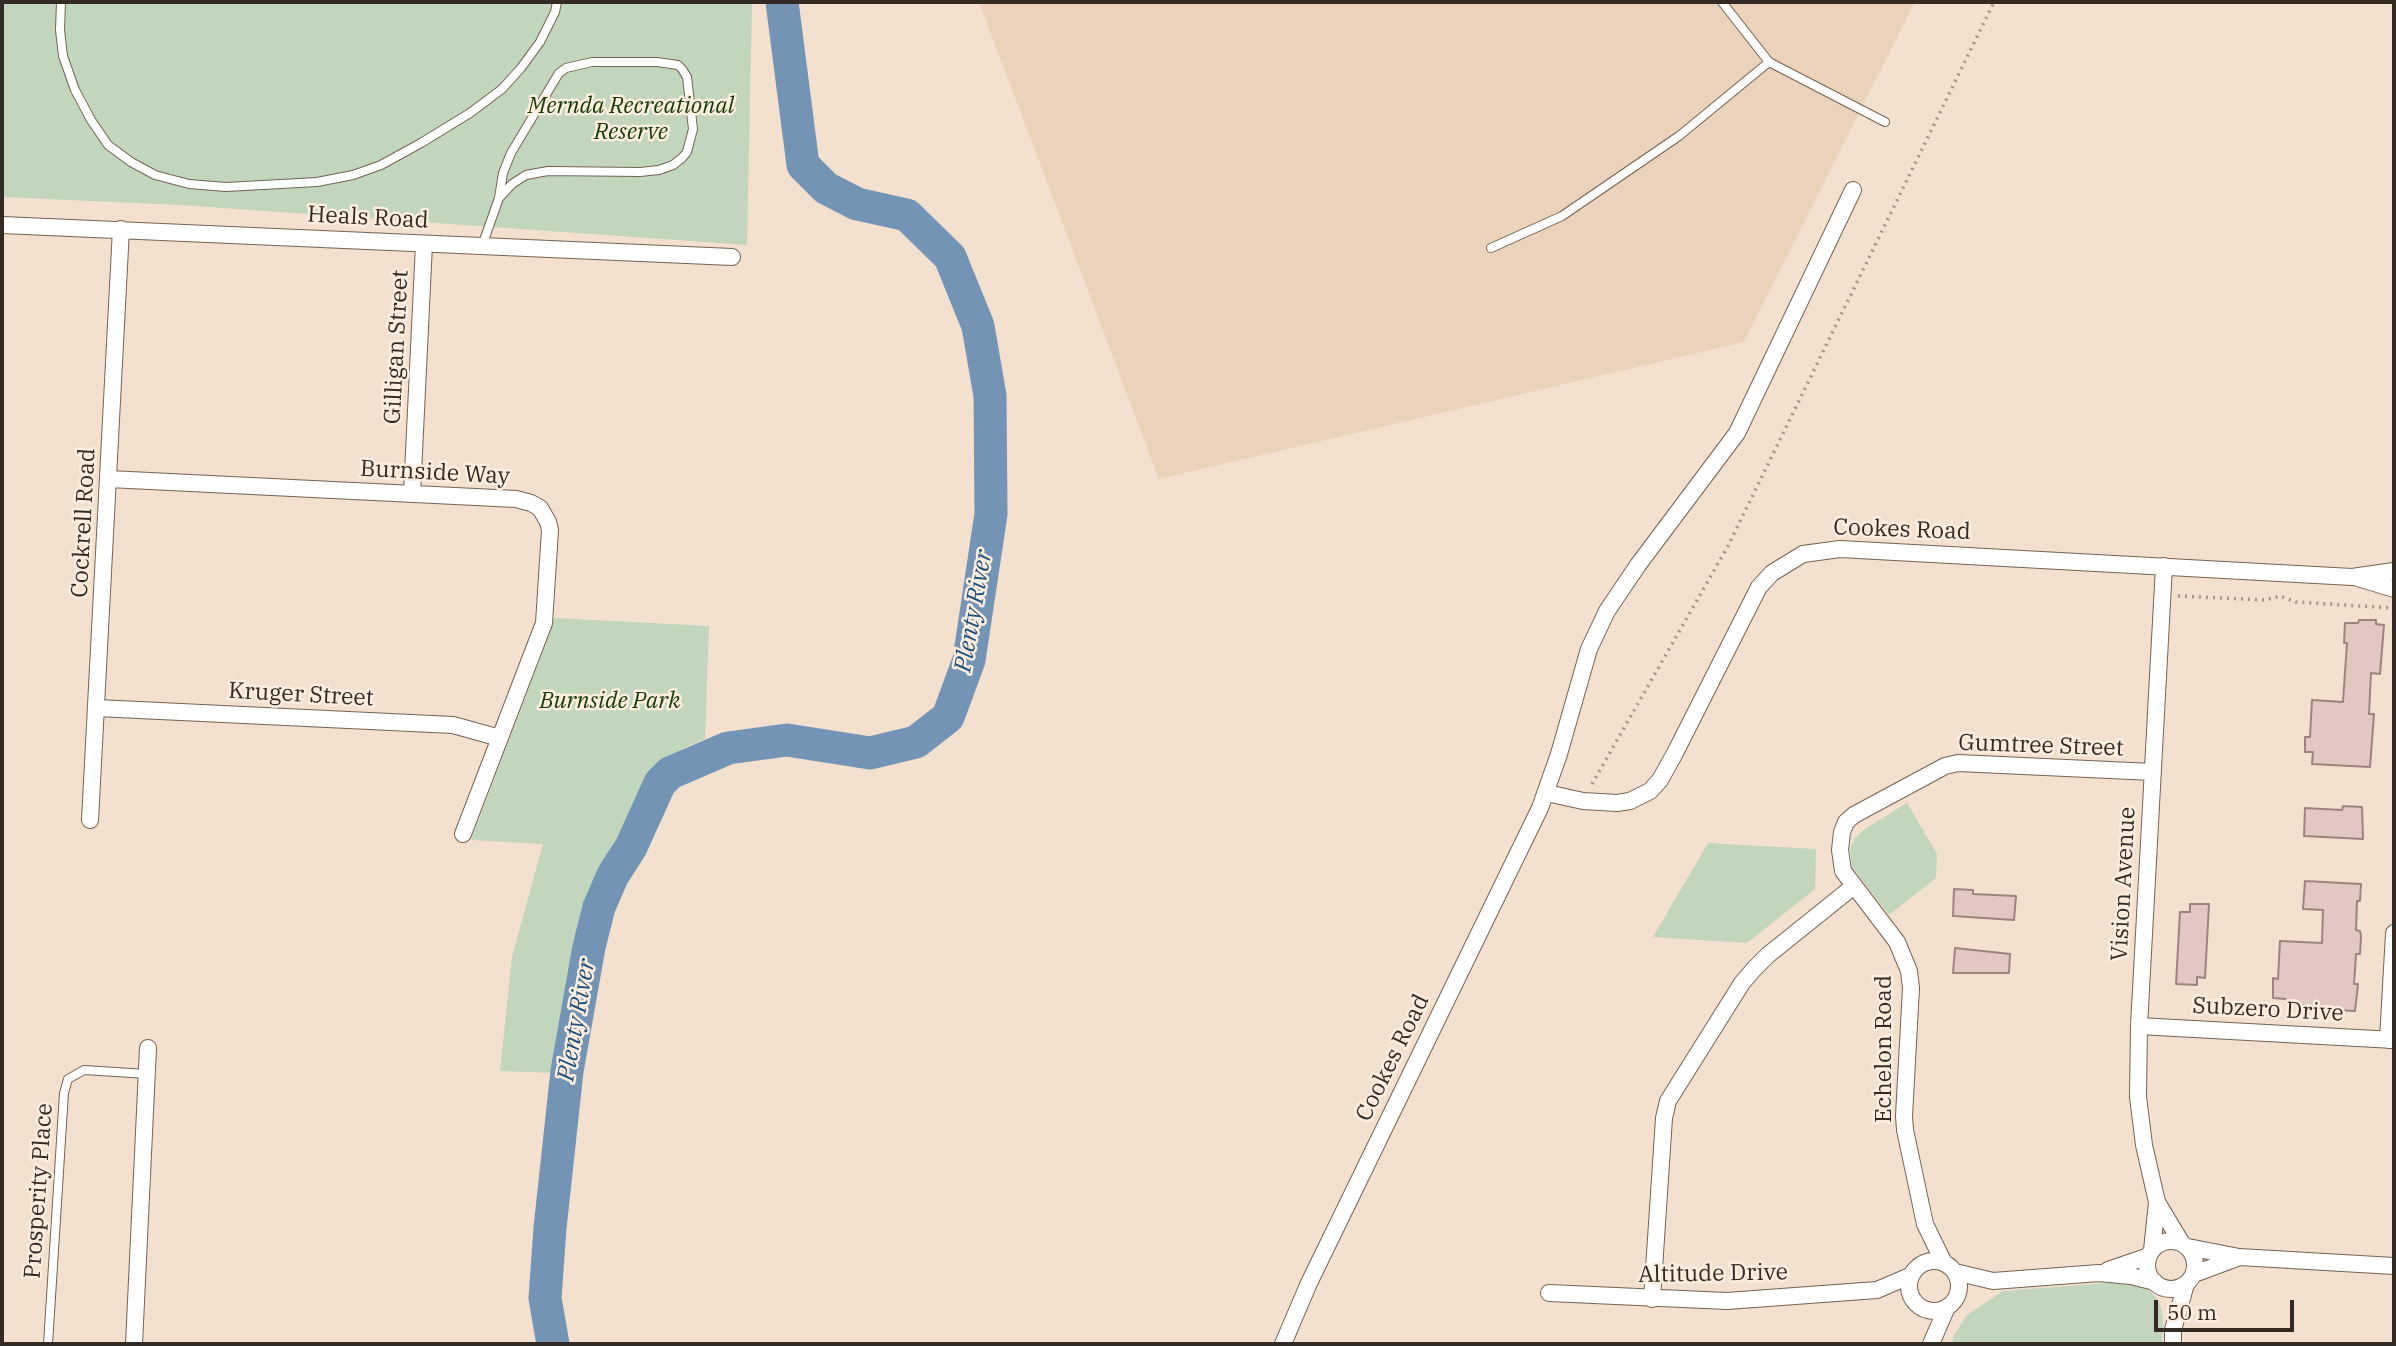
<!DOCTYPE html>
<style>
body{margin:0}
#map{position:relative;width:2396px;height:1346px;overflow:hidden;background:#f3e0ce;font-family:"IBM Plex Serif",serif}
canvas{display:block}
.frame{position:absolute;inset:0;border:4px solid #322a23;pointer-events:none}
.scale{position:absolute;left:2154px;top:1300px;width:140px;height:32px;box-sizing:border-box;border:4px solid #322a23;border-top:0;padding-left:9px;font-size:21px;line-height:24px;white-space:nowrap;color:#322a23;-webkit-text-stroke:5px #feeedf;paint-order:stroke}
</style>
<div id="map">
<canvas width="2396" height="1346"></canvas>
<div class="frame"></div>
<div class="scale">50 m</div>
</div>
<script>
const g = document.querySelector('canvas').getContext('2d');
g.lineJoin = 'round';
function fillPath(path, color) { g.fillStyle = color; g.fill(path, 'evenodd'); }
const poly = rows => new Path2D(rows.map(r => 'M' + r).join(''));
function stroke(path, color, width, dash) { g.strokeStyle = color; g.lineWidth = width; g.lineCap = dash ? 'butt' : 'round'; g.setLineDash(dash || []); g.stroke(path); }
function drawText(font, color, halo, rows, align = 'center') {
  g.font = font + ' "IBM Plex Serif",serif'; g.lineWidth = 5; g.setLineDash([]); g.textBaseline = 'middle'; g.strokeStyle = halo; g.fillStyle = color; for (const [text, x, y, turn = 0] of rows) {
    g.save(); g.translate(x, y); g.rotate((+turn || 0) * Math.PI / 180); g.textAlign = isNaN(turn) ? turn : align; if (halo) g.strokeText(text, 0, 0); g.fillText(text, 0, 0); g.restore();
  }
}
const built = poly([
 [979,2,1915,2,1744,342,1159,479]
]);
const green = poly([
 [2,2,752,2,747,245,181,205,2,197],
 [554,618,709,626,705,739,686,747,658,766,630,828,599,866,586,902,566,988,570,1011,559,1073,500,1071,512,957,543,844,471,840,550,633],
 [1907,803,1937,854,1936,878,1889,915,1852,867,1850,848,1855,838,1865,829],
 [1708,843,1816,849,1815,889,1747,943,1653,937],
 [2123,1282,2146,1287,2159,1301,2163,1318,2162,1344,1952,1344,1954,1335,1967,1315,2003,1291]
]);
const river = poly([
 [553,1344,545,1298,550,1228,567,1071,589,947,599,907,613,875,631,847,660,783,670,773,728,748,787,740,870,753,916,742,948,717,969,660,991,514,990,396,978,326,950,257,907,215,857,204,826,188,803,165,782,2]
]);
const building = poly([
 [2359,620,2376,620,2376,624,2384,625,2380,674,2371,673,2369,714,2374,714,2370,767,2312,764,2313,752,2305,752,2305,737,2310,737,2312,700,2343,702,2347,643,2344,643,2345,623,2358,623,2359,620],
 [2343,806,2362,807,2363,839,2304,836,2305,808,2342,810,2343,806],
 [2305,881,2361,884,2360,901,2357,901,2356,930,2360,931,2361,936,2360,954,2356,954,2354,984,2358,984,2355,1011,2318,1009,2318,1006,2286,1004,2286,999,2273,998,2273,978,2278,979,2280,941,2322,943,2323,910,2303,909,2305,881],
 [1954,889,1973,890,1973,894,2016,896,2014,920,1953,916,1954,889],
 [2190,904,2209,904,2205,978,2197,977,2197,985,2176,984,2180,912,2190,912,2190,904],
 [1955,948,2010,954,2009,973,1953,973,1955,948]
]);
const path = poly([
 [2178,596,2265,600,2280,596,2296,602,2394,608],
 [1592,784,1728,546,1994,2]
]);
const lane = poly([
 [61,2,60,30,63,56,75,90,91,120,108,145,131,162,155,175,189,184,226,187,317,182,353,175,381,165,421,143,470,113,502,89,521,68,540,42,555,12,557,2],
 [1722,2,1769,62,1885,122],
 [482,246,499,198,512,184,526,175,548,171,640,172,659,170,673,165,682,158,687,152,693,129,687,77,682,69,678,65,657,62,592,62,566,68,559,73,511,153,503,173,499,198],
 [1491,248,1562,216,1679,136,1769,62],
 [48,1344,64,1093,68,1079,84,1070,147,1074]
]);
const street = poly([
 [2,225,732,257],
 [109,479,516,499,531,503,540,508,548,522,550,530,544,623,463,834],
 [412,494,424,244],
 [2164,566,2139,1026,2138,1097,2144,1145,2157,1202,2181,1242],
 [2358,578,2394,589],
 [97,708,453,725,500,738],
 [1547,793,1583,801,1617,803,1630,801,1650,791,1660,780,1675,753,1759,587,1772,573,1803,554,1840,549,2352,577,2394,571],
 [90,820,121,229],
 [2139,1026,2394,1040],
 [2388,1040,2394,933],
 '2147 1265a24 24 0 1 1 48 0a24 24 0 1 1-48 0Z',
 [2188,1247,2239,1257,2394,1266],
 [2152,1250,2157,1202],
 '1909 1286a25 25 0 1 1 50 0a25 25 0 1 1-50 0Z',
 [1944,1263,1925,1224,1905,1130,1904,1116,1911,988,1909,971,1897,942,1843,871,1840,850,1842,832,1846,822,1854,815,1945,766,1958,763,2153,772],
 [2108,1270,2149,1256],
 [1955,1272,1993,1281,2099,1273,2131,1276,2155,1282],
 [2194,1274,2237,1258],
 [1549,1293,1727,1301,1877,1290,1912,1275],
 [1652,1299,1664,1118,1668,1101,1742,983,1754,969,1768,955,1854,886],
 [134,1344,148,1048],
 [1283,1344,1309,1283,1540,808,1559,754,1589,649,1607,611,1638,565,1737,433,1853,190],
 [1931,1344,1947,1307],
 [2173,1344,2173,1330,2186,1284]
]);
const parkNames = [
 ["Mernda Recreational",631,106],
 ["Reserve",631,132],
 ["Burnside Park",610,701]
];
const streetNames = [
 ["Heals Road",368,218,3],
 ["Gilligan Street",397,347,-87],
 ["Burnside Way",435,473,3],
 ["Cockrell Road",84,523,-87],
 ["Cookes Road",1902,530,2],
 ["Kruger Street",301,695,3],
 ["Gumtree Street",2041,746,2],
 ["Vision Avenue",2124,884,-87],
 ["Subzero Drive",2268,1010,3],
 ["Echelon Road",1884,1049,-90],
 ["Cookes Road",1393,1058,-64],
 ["Prosperity Place",39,1191,-86],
 ["Altitude Drive",1713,1274,-1]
];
const waterNames = [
 ["Plenty River",974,611,-80],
 ["Plenty River",577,1020,-80]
];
fillPath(built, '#ebd2ba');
fillPath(green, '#c1d6bc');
stroke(river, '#7494b6', 33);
fillPath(building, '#e3c7c2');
stroke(building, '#9d837f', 2);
stroke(lane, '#746353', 10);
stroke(street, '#746353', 18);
stroke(path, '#a49688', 3.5, [2, 5]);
stroke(lane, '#fff', 8);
stroke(street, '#fff', 16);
drawText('italic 23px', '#133b06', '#feeedf', parkNames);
drawText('23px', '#322a23', '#feeedf', streetNames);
drawText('italic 24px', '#1d4e7b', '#feeedf', waterNames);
</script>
